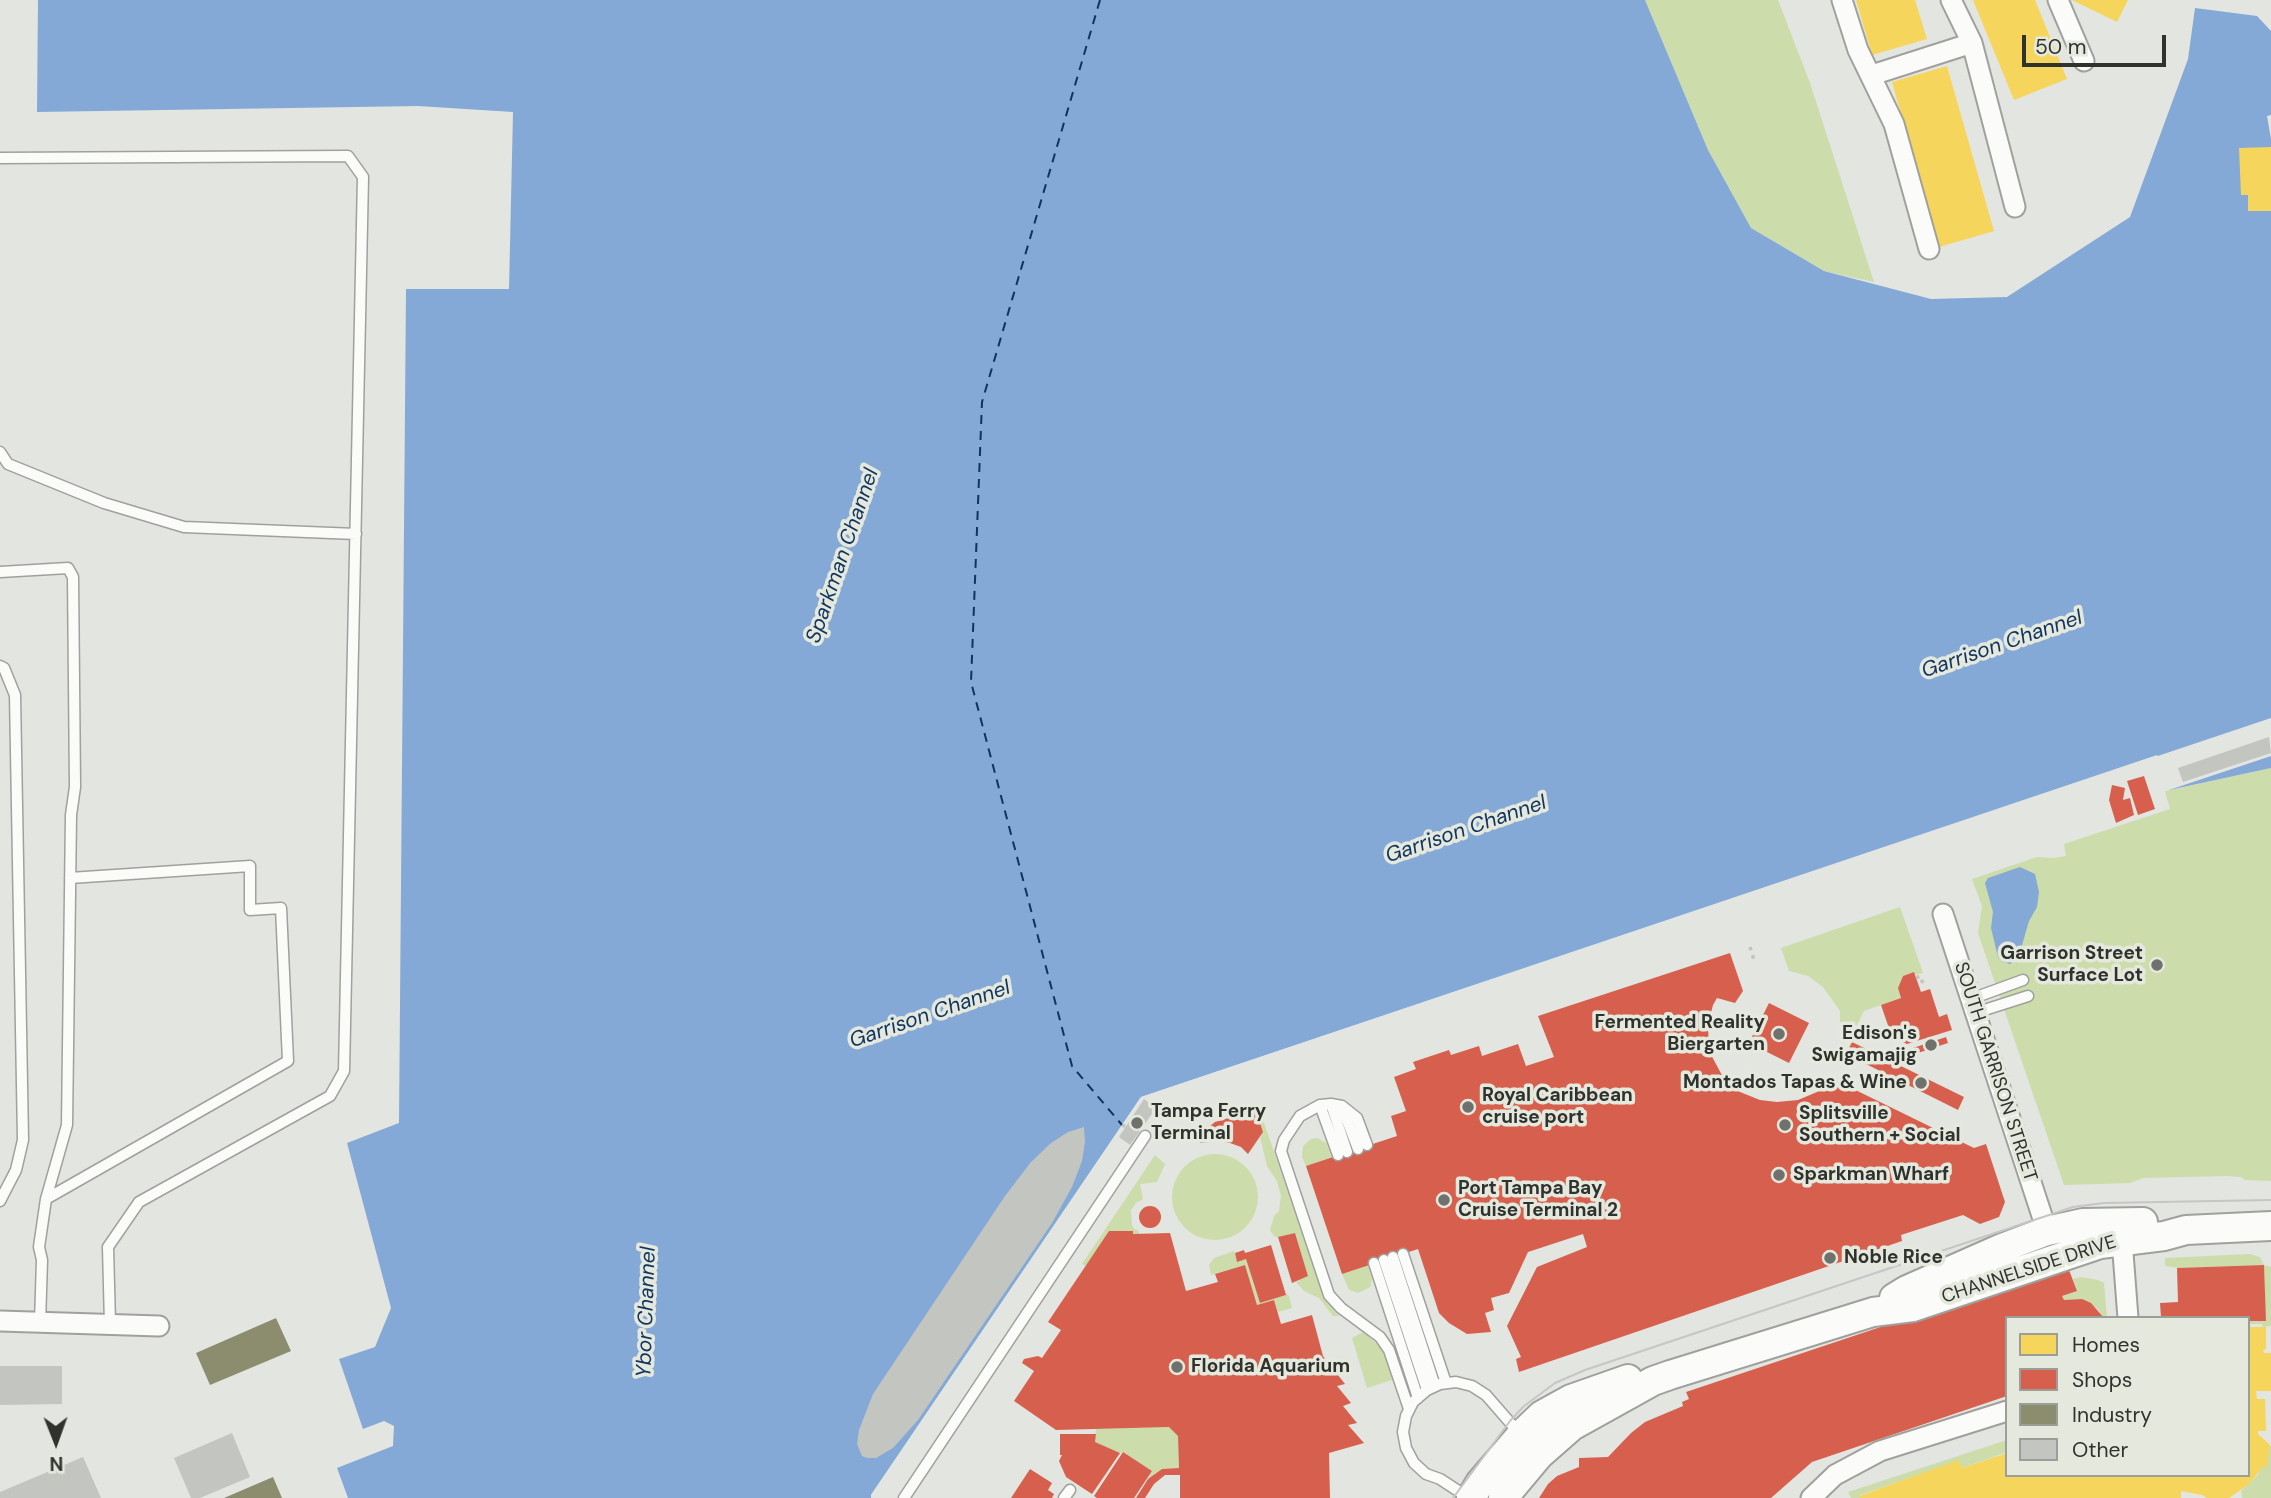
<!DOCTYPE html>
<style>
body{margin:0}
#map{position:relative;width:2271px;height:1498px;overflow:hidden;background:#e3e5e0;font-family:"DM Sans",sans-serif}
canvas{display:block}
.legend{position:absolute;left:2005px;top:1316px;width:245px;height:161px;box-sizing:border-box;background:#e4e8dd;border:2px solid #9c9f97;margin:0;padding:9px 12px;list-style:none;font-size:21px;color:#30322e}
.legend li{display:flex;align-items:center;gap:14px;height:35px}
.legend b{width:35px;border:2px solid #9c9f97}
.north{position:absolute;left:21px;top:1407px;width:70px;height:70px;-webkit-text-stroke:5px #e4e8dd;paint-order:stroke;rotate:179deg;font-size:19px;font-weight:700;line-height:28px;text-align:center;color:#30322e}
.north::after{content:'';display:block;margin:auto;width:24px;height:32px;background:#30322e;clip-path:polygon(50% 0,100% 100%,50% 72%,0 100%)}
.scale{position:absolute;left:2022px;top:35px;width:144px;height:32px;box-sizing:border-box;border:4px solid #30322e;border-top:0;padding-left:9px;font-size:21px;line-height:24px;white-space:nowrap;color:#30322e;-webkit-text-stroke:5px #e4e8dd;paint-order:stroke}
</style>
<div id="map">
<canvas width="2271" height="1498"></canvas>
<ul class="legend">
<li><b style="height:19px;background:#f6d55c"></b>Homes</li>
<li><b style="height:19px;background:#d6604d"></b>Shops</li>
<li><b style="height:19px;background:#8c8c6e"></b>Industry</li>
<li><b style="height:19px;background:#c3c5c0"></b>Other</li>
</ul>
<div class="north">N</div>
<div class="scale">50 m</div>
</div>
<script>
const g = document.querySelector('canvas').getContext('2d');
g.lineJoin = 'round';
function fillPath(path, color) { g.fillStyle = color; g.fill(path, 'evenodd'); }
const poly = rows => new Path2D(rows.map(r => 'M' + r).join(''));
function stroke(path, color, width, dash) { g.strokeStyle = color; g.lineWidth = width; g.lineCap = dash ? 'butt' : 'round'; g.setLineDash(dash || []); g.stroke(path); }
function drawText(font, color, halo, rows, align = 'center') {
  g.font = font + ' "DM Sans",sans-serif'; g.lineWidth = 7; g.setLineDash([]); g.textBaseline = 'middle'; g.strokeStyle = halo; g.fillStyle = color; for (const [text, x, y, turn = 0] of rows) {
    g.save(); g.translate(x, y); g.rotate((+turn || 0) * Math.PI / 180); g.textAlign = isNaN(turn) ? turn : align; if (halo) g.strokeText(text, 0, 0); g.fillText(text, 0, 0); g.restore();
  }
}
const green = poly([
 [1645,0,1778,0,1810,83,1874,282,1824,271,1751,228,1708,150],
 [2271,768,2271,1181,2245,1180,2241,1177,2227,1176,2143,1178,2130,1183,2064,1185,1978,933,1982,906,1972,879,2037,857,2055,858,2066,856,2064,844,2170,809,2165,791],
 [1900,907,1923,973,1915,975,1913,972,1903,976,1898,988,1901,998,1864,1011,1855,1029,1840,1022,1840,1011,1823,987,1808,976,1789,971,1781,948],
 [1259,1108,1321,1289,1336,1313,1340,1316,1333,1316,1319,1298,1304,1291,1296,1282,1299,1281,1299,1279,1308,1276,1295,1233,1279,1238,1274,1236,1270,1230,1274,1216,1279,1211,1281,1196,1277,1181,1267,1166,1260,1137,1263,1131,1257,1111,1254,1109],
 [1317,1138,1326,1143,1332,1158,1306,1166,1302,1157,1303,1146,1311,1139],
 '1172 1197a43 43 0 1 1 86 0a43 43 0 1 1-86 0Z',
 [1155,1155,1165,1164,1157,1182,1140,1184,1143,1199,1136,1203,1131,1210,1132,1225,1134,1229,1138,1230,1139,1234,1133,1234,1132,1231,1109,1231,1086,1266,1082,1264],
 [1234,1251,1237,1261,1246,1259,1260,1303,1286,1295,1286,1293,1289,1296,1292,1308,1278,1312,1274,1300,1257,1305,1245,1265,1211,1275,1209,1265,1214,1258],
 [2249,1254,2260,1257,2264,1265,2271,1267,2271,1326,2263,1327,2262,1324,2248,1324,2248,1321,2265,1321,2264,1265,2178,1268,2165,1266,2165,1258],
 [1368,1265,1372,1279,1370,1287,1358,1293,1349,1290,1342,1274],
 [2081,1277,2098,1280,2104,1283,2107,1318,2103,1318,2098,1309,2082,1299,2064,1300,2062,1296,2077,1291,2073,1279],
 [1363,1332,1379,1346,1388,1359,1392,1380,1367,1388,1352,1338],
 [1169,1427,1178,1436,1179,1468,1162,1469,1148,1479,1152,1471,1123,1452,1120,1453,1095,1442,1096,1429],
 [2007,1440,2007,1452,1962,1468,1959,1461,1860,1495,1860,1498,1851,1498,1848,1492],
 [2269,1446,2271,1446,2271,1498,2242,1498,2241,1491,2258,1475]
]);
const water = poly([
 [38,0,1645,0,1708,150,1751,228,1824,271,1931,299,2007,297,2130,217,2188,59,2195,8,2257,16,2271,31,2271,115,2267,116,2271,139,2271,768,2169,790,2157,755,1141,1097,871,1495,871,1498,348,1498,337,1468,393,1446,394,1426,384,1421,363,1429,339,1359,375,1347,391,1308,347,1143,399,1123,406,289,509,289,513,112,418,106,37,112],
 [2020,867,2035,874,2039,892,2037,907,2029,921,2018,959,2010,964,2003,962,1998,957,1991,928,1993,912,1985,883,1988,878]
]);
const pier = poly([
 [2271,718,2271,756,2166,791,2155,759,1143,1100,875,1498,871,1498,871,1495,1141,1097]
]);
const homes = poly([
 [1856,0,1915,0,1927,39,1872,55],
 [1973,0,2035,0,2067,79,2014,100],
 [2072,0,2128,0,2117,22],
 [1947,66,1994,231,1939,247,1892,82],
 [2271,147,2271,211,2248,211,2248,195,2241,195,2239,148],
 [2248,1327,2266,1327,2266,1349,2263,1350,2264,1353,2271,1353,2271,1391,2256,1391,2257,1399,2265,1399,2266,1431,2258,1431,2258,1434,2270,1445,2267,1466,2263,1467,2249,1484,2229,1498,2207,1498,2202,1495,2181,1491,2181,1498,1860,1498,1859,1496,1959,1460,1962,1468,2007,1453,2007,1475,2248,1475]
]);
const shops = poly([
 [2144,776,2155,809,2138,815,2127,781],
 [2112,785,2125,788,2123,800,2130,798,2134,815,2116,823,2109,800],
 [1730,953,1743,991,1735,1003,1717,998,1713,1005,1708,1025,1709,1051,1724,1079,1740,1092,1760,1100,1777,1102,1798,1100,1817,1092,1833,1079,1974,1148,1986,1144,2005,1202,1999,1217,1980,1224,1963,1215,1901,1235,1902,1241,1519,1372,1516,1359,1521,1357,1507,1326,1537,1267,1587,1247,1583,1234,1528,1252,1509,1293,1491,1298,1494,1310,1485,1313,1491,1332,1467,1334,1449,1323,1439,1313,1418,1249,1342,1274,1306,1166,1397,1136,1391,1116,1406,1111,1394,1077,1416,1069,1413,1062,1449,1050,1451,1055,1479,1046,1482,1056,1518,1044,1526,1066,1554,1057,1538,1016],
 [1914,972,1921,992,1930,989,1939,1017,1947,1014,1952,1030,1907,1044,1892,1037,1881,1005,1901,998,1898,988,1903,976],
 [1769,1003,1809,1023,1789,1063,1749,1043],
 [1946,1037,1948,1043,1915,1054,1913,1048],
 [1852,1042,1964,1097,1958,1110,1846,1054],
 [1256,1110,1263,1132,1248,1154,1241,1147,1230,1143,1218,1141,1200,1143,1197,1136,1215,1122],
 '1139 1217a11 11 0 1 1 22 0a11 11 0 1 1-22 0Z',
 [1109,1231,1133,1231,1133,1234,1170,1233,1186,1291,1218,1282,1215,1274,1245,1265,1257,1305,1274,1300,1281,1324,1312,1315,1323,1356,1345,1384,1337,1386,1351,1403,1343,1406,1357,1423,1348,1425,1364,1443,1329,1453,1330,1498,1180,1498,1180,1475,1165,1475,1154,1484,1145,1498,1136,1498,1148,1479,1162,1469,1179,1468,1178,1436,1169,1427,1056,1430,1014,1401,1034,1371,1022,1363,1024,1359,1038,1356,1042,1358,1061,1330,1048,1322],
 [1295,1233,1308,1276,1292,1283,1278,1237],
 [1271,1245,1286,1295,1260,1303,1246,1259,1237,1262,1235,1253,1244,1250,1245,1253],
 [2264,1265,2266,1321,2248,1321,2248,1318,2161,1317,2160,1303,2178,1302,2177,1268],
 [2054,1269,2056,1275,2069,1270,2077,1291,2062,1296,2064,1300,2082,1299,2091,1303,2104,1318,2007,1318,2007,1396,1812,1462,1771,1498,1539,1498,1548,1484,1557,1476,1579,1467,1579,1458,1608,1457,1631,1433,1645,1422,1683,1406,1682,1402,1689,1399,1686,1392],
 [1060,1434,1096,1434,1095,1442,1120,1453,1092,1494,1066,1477,1059,1461,1062,1455,1060,1455],
 [1123,1452,1152,1471,1134,1498,1097,1498,1094,1496],
 [1030,1469,1052,1483,1048,1490,1054,1494,1052,1498,1011,1498]
]);
const industry = poly([
 [276,1318,291,1351,210,1385,196,1353],
 [273,1477,282,1498,224,1498]
]);
const ferry = poly([
 [1100,0,982,402,971,682,1072,1066,1122,1125]
]);
const building = poly([
 [2269,737,2271,753,2183,782,2178,768],
 [1144,1099,1156,1108,1130,1145,1119,1137],
 [1084,1127,1085,1142,1082,1161,1072,1187,1052,1223,918,1420,893,1448,876,1458,867,1458,862,1456,857,1444,859,1430,873,1394,1005,1196,1031,1162,1051,1143,1068,1132],
 [0,1366,62,1366,62,1404,0,1405],
 [232,1433,250,1477,200,1498,191,1498,174,1458],
 [83,1457,101,1498,0,1498,0,1492]
]);
const path = poly([
 [1750,947,1754,960],
 [1916,978,1920,976,1924,986],
 [1122,1125,1133,1130]
]);
const lane = poly([
 [0,158,348,156,363,177,344,1071,330,1096,139,1202,108,1247,110,1324],
 [0,452,8,464,104,503,184,527,356,534],
 [0,572,68,568,73,577,75,787,71,815,67,1125,46,1199,39,1247,42,1260,40,1323],
 [0,666,4,668,15,695,23,1140,16,1170,0,1201],
 [1971,999,2023,980],
 [1975,1013,2028,996],
 [1331,1104,1347,1152],
 [1320,1105,1338,1155],
 [1342,1107,1358,1149],
 [1367,1145,1357,1118,1342,1106,1331,1104,1320,1105,1300,1116,1284,1140,1281,1151,1329,1295,1341,1308,1380,1337,1389,1350,1409,1409],
 [46,1199,288,1061,281,908,250,910,250,866,70,878],
 [1403,1254,1446,1383],
 [1393,1257,1435,1386],
 [1384,1260,1427,1390],
 [1374,1263,1418,1398],
 [904,1498,1145,1136],
 [1064,1498,1070,1490],
 [1469,1498,1440,1479,1426,1474,1414,1463,1406,1448,1403,1432,1406,1416,1413,1402,1427,1390,1440,1384,1456,1382,1472,1386,1486,1395,1520,1434]
]);
const street = poly([
 [1842,0,1858,50,1894,124,1929,249],
 [1951,0,1972,43,2015,207],
 [2058,0,2084,61],
 [1872,75,1972,43],
 [1943,914,2047,1231],
 [2122,1240,2128,1318],
 [0,1321,159,1326],
 [1811,1498,1835,1475,1880,1451,2007,1411]
]);
const secondary = poly([
 [1894,1298,1907,1290,2002,1248,2047,1231,2083,1223,2143,1222],
 [1471,1498,1480,1483,1521,1435,1542,1415,1571,1399,1628,1379],
 [1503,1498,1539,1455,1572,1426,1653,1381,1670,1375,1873,1312,1913,1307,2100,1244,2164,1236,2186,1230,2271,1226]
]);
const tram = poly([
 [1453,1498,1510,1421,1523,1407,1555,1383,1585,1370,2073,1207,2104,1203,2271,1200]
]);
const markers = [
 [2157,965,7,"#6f716c"],
 [1779,1034,7,"#6f716c"],
 [1931,1045,7,"#6f716c"],
 [1921,1083,7,"#6f716c"],
 [1468,1107,7,"#6f716c"],
 [1137,1123,7,"#6f716c"],
 [1785,1125,7,"#6f716c"],
 [1779,1175,7,"#6f716c"],
 [1444,1200,7,"#6f716c"],
 [1830,1258,7,"#6f716c"],
 [1177,1367,7,"#6f716c"]
];
const poiNames = [
 ["Garrison Street",2143,954,"right"],
 ["Surface Lot",2143,976,"right"],
 ["Fermented Reality",1765,1023,"right"],
 ["Biergarten",1765,1045,"right"],
 ["Edison's",1917,1034,"right"],
 ["Swigamajig",1917,1056,"right"],
 ["Montados Tapas & Wine",1907,1083,"right"],
 ["Royal Caribbean",1482,1096],
 ["cruise port",1482,1118],
 ["Tampa Ferry",1151,1112],
 ["Terminal",1151,1134],
 ["Splitsville",1799,1114],
 ["Southern + Social",1799,1136],
 ["Sparkman Wharf",1793,1175],
 ["Port Tampa Bay",1458,1189],
 ["Cruise Terminal 2",1458,1211],
 ["Noble Rice",1844,1258],
 ["Florida Aquarium",1191,1367]
];
const streetNames = [
 ["SOUTH GARRISON STREET",1995,1072,72],
 ["CHANNELSIDE DRIVE",2029,1270,-18]
];
const waterNames = [
 ["Sparkman Channel",843,556,-71],
 ["Garrison Channel",2002,645,-19],
 ["Garrison Channel",1466,830,-19],
 ["Garrison Channel",930,1015,-19],
 ["Ybor Channel",647,1312,-88]
];
fillPath(green, '#ccdcab');
fillPath(water, '#84a9d6');
fillPath(pier, '#e3e5e0');
fillPath(homes, '#f6d55c');
fillPath(shops, '#d6604d');
fillPath(industry, '#8c8c6e');
stroke(ferry, '#10345f', 2, [9, 7]);
fillPath(building, '#c3c5c0');
stroke(lane, '#a0a19d', 13);
stroke(street, '#a0a19d', 23);
stroke(secondary, '#a0a19d', 32);
stroke(path, '#c3c4c2', 3.5, [3.5, 5]);
stroke(lane, '#fbfbfa', 10);
stroke(street, '#fbfbfa', 19);
stroke(secondary, '#fbfbfa', 28);
stroke(tram, '#c6c6c6', 2);
for (const [x, y, r, color] of markers) { const dot = new Path2D(); dot.arc(x, y, r, 0, 2 * Math.PI); g.fillStyle = color; g.fill(dot); stroke(dot, '#e4e8dd', 2.5); }
drawText('bold 19px', '#30322e', '#e4e8dd', poiNames, 'left');
drawText('19px', '#30322e', '#e4e8dd', streetNames);
drawText('italic 21px', '#10345f', '#e4e8dd', waterNames);
</script>
